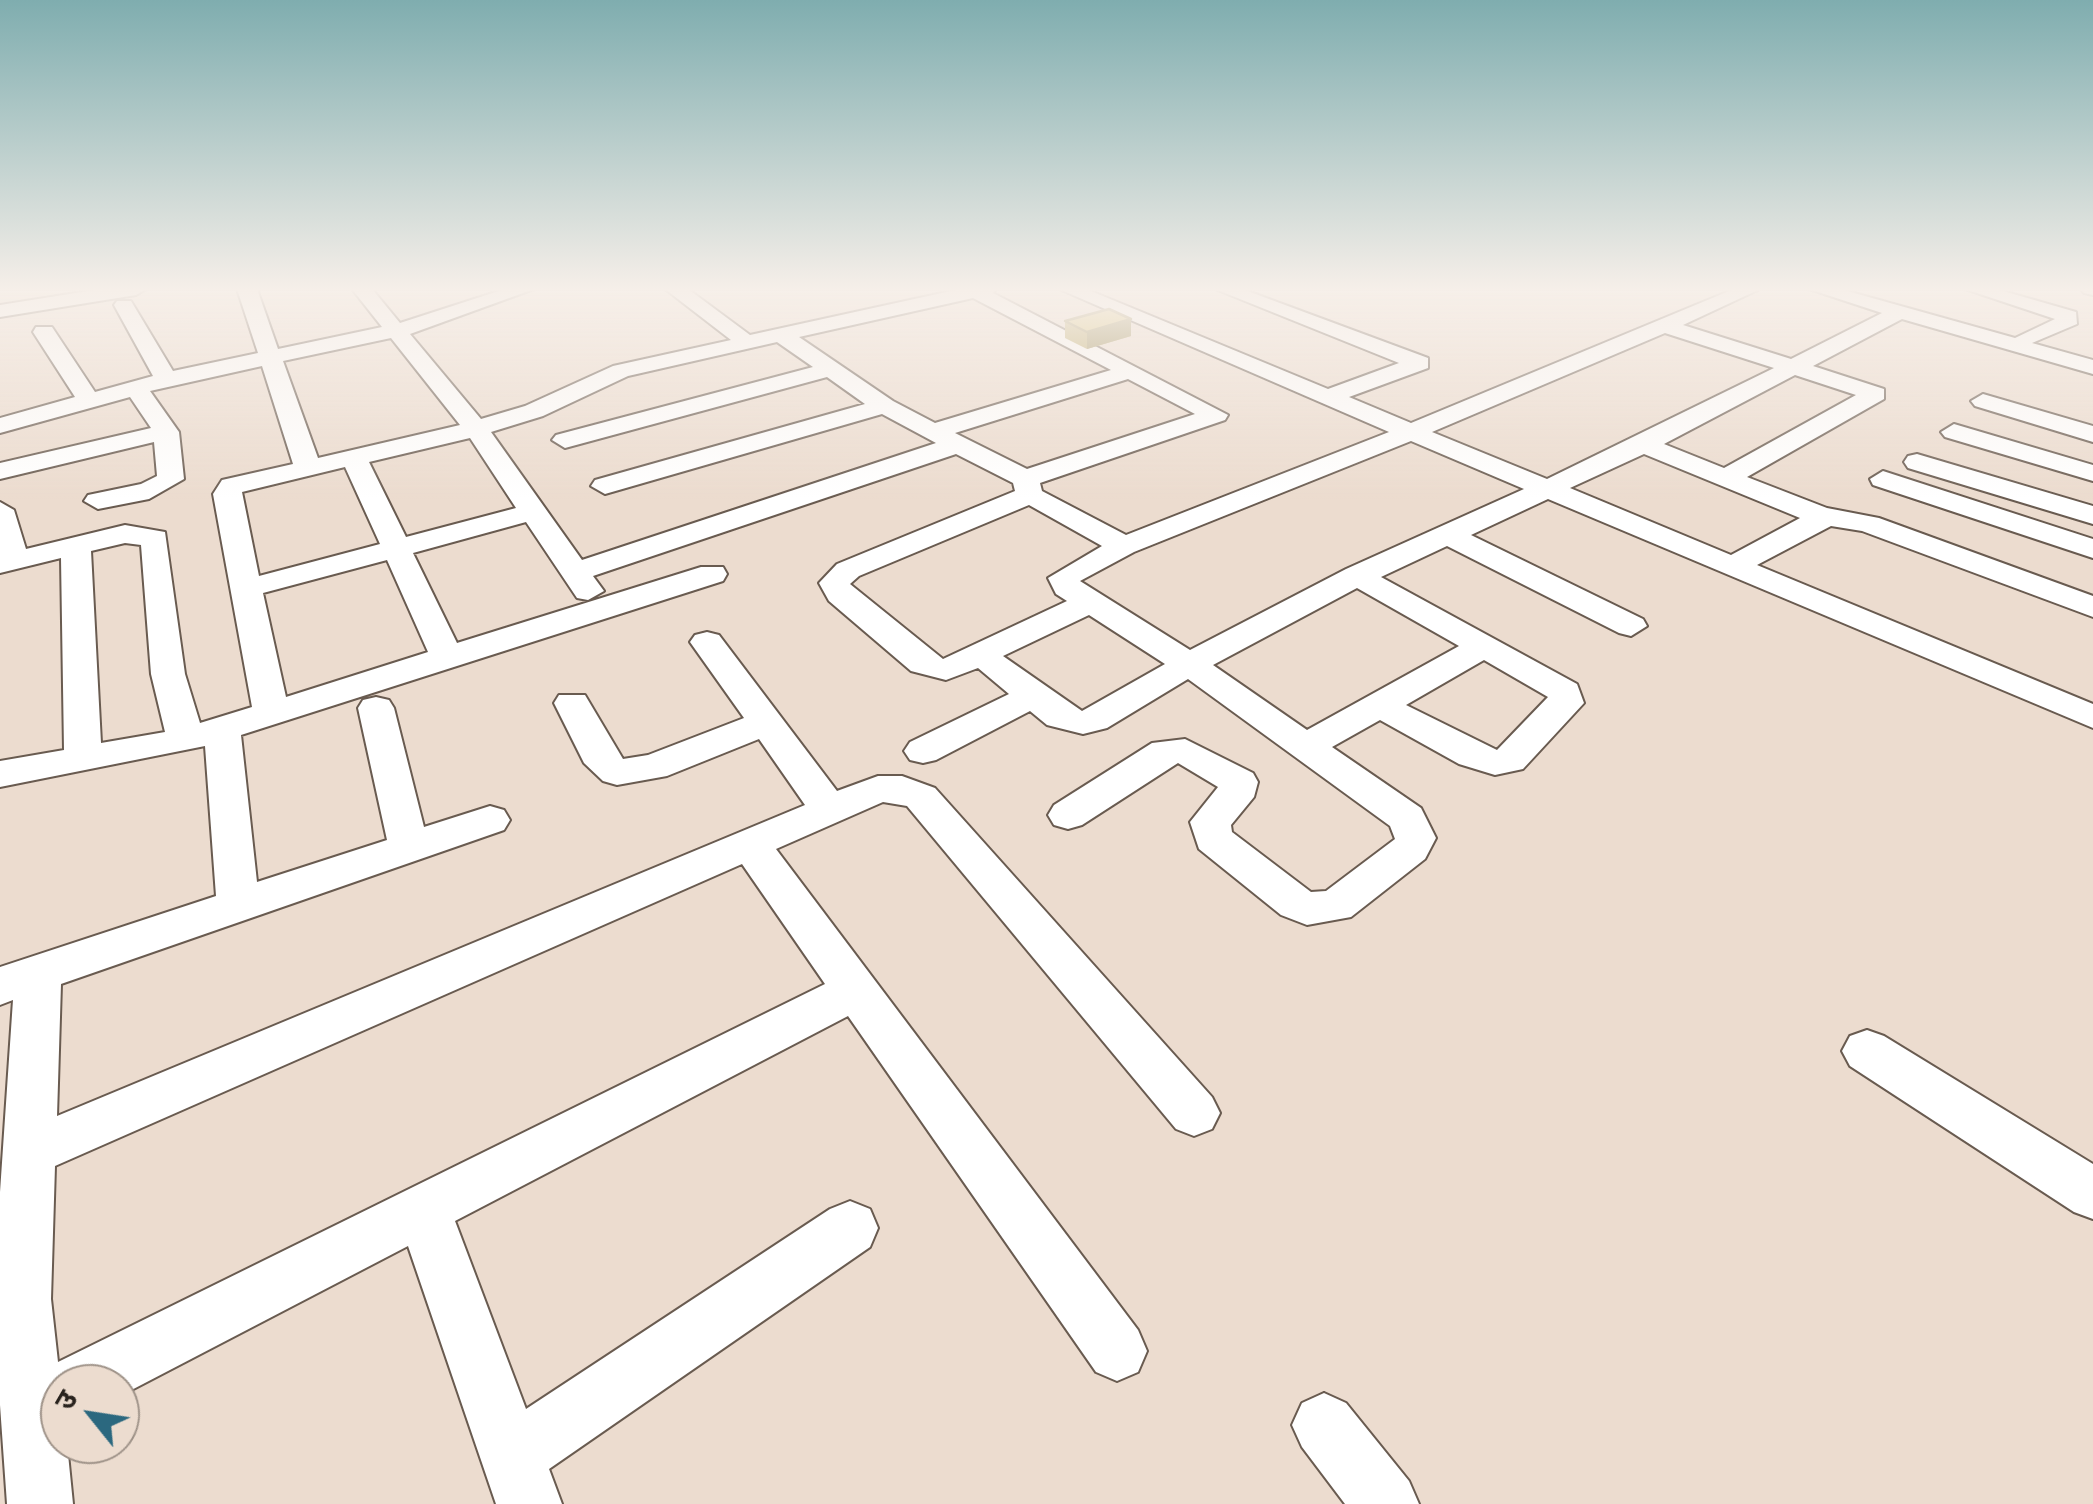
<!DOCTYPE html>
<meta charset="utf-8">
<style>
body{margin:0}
#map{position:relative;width:2093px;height:1504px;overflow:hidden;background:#ecdccf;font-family:Inter,"Noto Sans Devanagari",sans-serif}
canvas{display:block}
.north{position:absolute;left:40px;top:1364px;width:100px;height:100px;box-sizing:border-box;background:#ecdccf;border:2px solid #9e9288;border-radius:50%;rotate:300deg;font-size:28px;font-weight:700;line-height:40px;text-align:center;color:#29231e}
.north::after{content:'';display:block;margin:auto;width:35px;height:45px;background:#2b687f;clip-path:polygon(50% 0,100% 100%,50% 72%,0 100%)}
</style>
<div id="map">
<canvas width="2093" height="1504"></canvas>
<div class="north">उ</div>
</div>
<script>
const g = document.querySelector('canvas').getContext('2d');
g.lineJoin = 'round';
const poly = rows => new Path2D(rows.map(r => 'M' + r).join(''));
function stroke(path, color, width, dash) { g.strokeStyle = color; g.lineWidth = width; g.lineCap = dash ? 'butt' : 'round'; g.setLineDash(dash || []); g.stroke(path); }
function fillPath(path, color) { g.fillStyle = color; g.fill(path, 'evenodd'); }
const minor = poly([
 [101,289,146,289,136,295,0,317,0,305,101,289],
 [237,289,257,289,278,349,382,327,352,289,372,289,400,323,505,289,534,289,410,334,481,419,525,406,613,366,731,340,665,289,688,289,750,335,960,289,996,289,993,293,1228,415,1225,420,1040,483,1042,491,1126,535,1389,432,1059,289,1086,289,1328,389,1399,363,1215,289,1242,289,1428,358,1428,368,1349,397,1411,423,1734,289,1760,289,1683,325,1791,359,1882,313,1809,289,1840,289,2015,338,2055,319,1965,289,1996,289,2076,312,2077,324,2032,343,2093,360,2093,374,1902,319,1813,366,1884,389,1884,399,1747,477,1827,508,1879,518,2093,596,2093,617,1862,531,1831,526,1757,565,2093,704,2093,728,1548,499,1471,535,1643,619,1647,626,1631,636,1619,633,1447,546,1381,577,1577,684,1584,703,1523,769,1495,775,1459,764,1380,720,1332,747,1421,808,1436,838,1425,859,1351,917,1307,925,1281,915,1199,849,1190,822,1218,787,1178,763,1082,825,1068,829,1054,825,1048,815,1054,805,1152,743,1185,739,1253,773,1258,782,1254,797,1231,825,1232,832,1311,892,1326,891,1395,839,1390,826,1188,679,1107,728,1083,734,1047,725,1030,711,936,760,923,763,910,760,904,751,910,742,1009,694,978,668,946,680,911,671,829,601,819,583,837,564,1015,491,1013,483,956,454,593,576,604,591,588,600,577,598,526,522,413,553,457,643,701,567,723,567,727,574,723,581,241,735,257,882,387,840,358,708,363,700,376,697,389,700,394,708,424,827,490,806,504,810,510,820,504,830,61,984,57,1116,805,805,759,739,667,776,617,785,603,781,584,763,554,703,559,695,585,695,623,759,648,755,744,718,690,642,695,635,707,632,719,635,837,791,878,776,902,776,935,788,1212,1097,1220,1113,1212,1129,1194,1136,1176,1129,907,806,883,802,776,849,1138,1330,1147,1351,1138,1372,1117,1381,1096,1372,848,1016,455,1221,526,1409,830,1209,850,1201,870,1209,878,1228,870,1247,549,1469,562,1504,496,1504,408,1246,120,1396,120,1384,60,1384,60,1444,67,1444,73,1504,7,1504,0,1405,0,1192,13,1000,0,1005,0,967,216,896,205,746,0,787,0,761,64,750,61,558,0,573,0,502,14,510,26,549,125,525,165,532,185,674,200,723,252,707,213,494,222,480,293,464,262,366,150,391,179,432,184,479,149,499,98,509,84,501,88,495,141,484,157,476,154,442,0,479,0,463,151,428,130,397,0,433,0,418,75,397,33,332,36,327,52,327,95,392,153,376,114,305,117,301,131,301,173,371,258,353,237,289],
 [973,298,1111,370,935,423,893,401,799,337,973,298],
 [1665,333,1774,368,1547,479,1432,432,1665,333],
 [391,338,460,425,318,458,283,361,391,338],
 [777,342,813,367,556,435,552,440,565,448,827,377,865,404,595,480,591,486,605,494,882,414,936,443,582,560,491,432,543,416,628,376,777,342],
 [1795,375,1856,395,1724,468,1664,444,1795,375],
 [1128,379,1195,414,1027,469,955,433,1128,379],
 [470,438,516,508,406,537,369,462,470,438],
 [1411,441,1524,489,1346,569,1190,650,1080,581,1134,552,1411,441],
 [1644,454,1800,518,1731,555,1570,488,1644,454],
 [345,467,380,544,259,576,242,492,345,467],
 [1029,505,1102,546,1048,578,1056,594,1067,601,943,659,850,584,859,576,1029,505],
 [125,543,141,545,151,674,165,732,101,743,91,551,125,543],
 [387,560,428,652,286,697,263,593,387,560],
 [1357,588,1459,646,1307,730,1213,665,1357,588],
 [1089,615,1165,664,1082,711,1003,656,1089,615],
 [1484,660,1548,697,1497,750,1406,705,1484,660],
 [742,864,825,984,58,1362,51,1299,55,1166,742,864],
 [2081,289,2093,289,2093,295,2084,293,2081,289],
 [1983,394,2093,426,2093,442,1975,406,1971,401,1983,394],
 [1954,424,2093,465,2093,481,1945,437,1941,432,1954,424],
 [1917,454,2093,506,2093,524,1908,468,1904,462,1908,456,1917,454],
 [1883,471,2093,539,2093,558,1873,485,1870,479,1883,471],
 [1867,1030,1884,1036,2093,1164,2093,1219,2074,1212,1850,1066,1842,1051,1850,1036,1867,1030],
 [1324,1393,1346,1403,1409,1481,1419,1504,1345,1504,1302,1447,1292,1425,1302,1403,1324,1393]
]);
const wall = poly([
 [1065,321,1131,336,1087,349,1065,338]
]);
const shadedWall = poly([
 [1131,319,1131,336,1087,349,1087,332]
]);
const building = poly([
 [1109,309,1131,319,1087,332,1065,321,1109,309]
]);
stroke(minor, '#695b50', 4);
fillPath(minor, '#fff');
fillPath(wall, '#b6a45d');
fillPath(shadedWall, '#94864c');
fillPath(building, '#d4bf6c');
stroke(building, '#94864c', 2.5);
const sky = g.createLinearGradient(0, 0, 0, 499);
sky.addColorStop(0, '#7fadaf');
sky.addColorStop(0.58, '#f6efe9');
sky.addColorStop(1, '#f6efe900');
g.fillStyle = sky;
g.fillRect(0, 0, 2093, 499);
</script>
